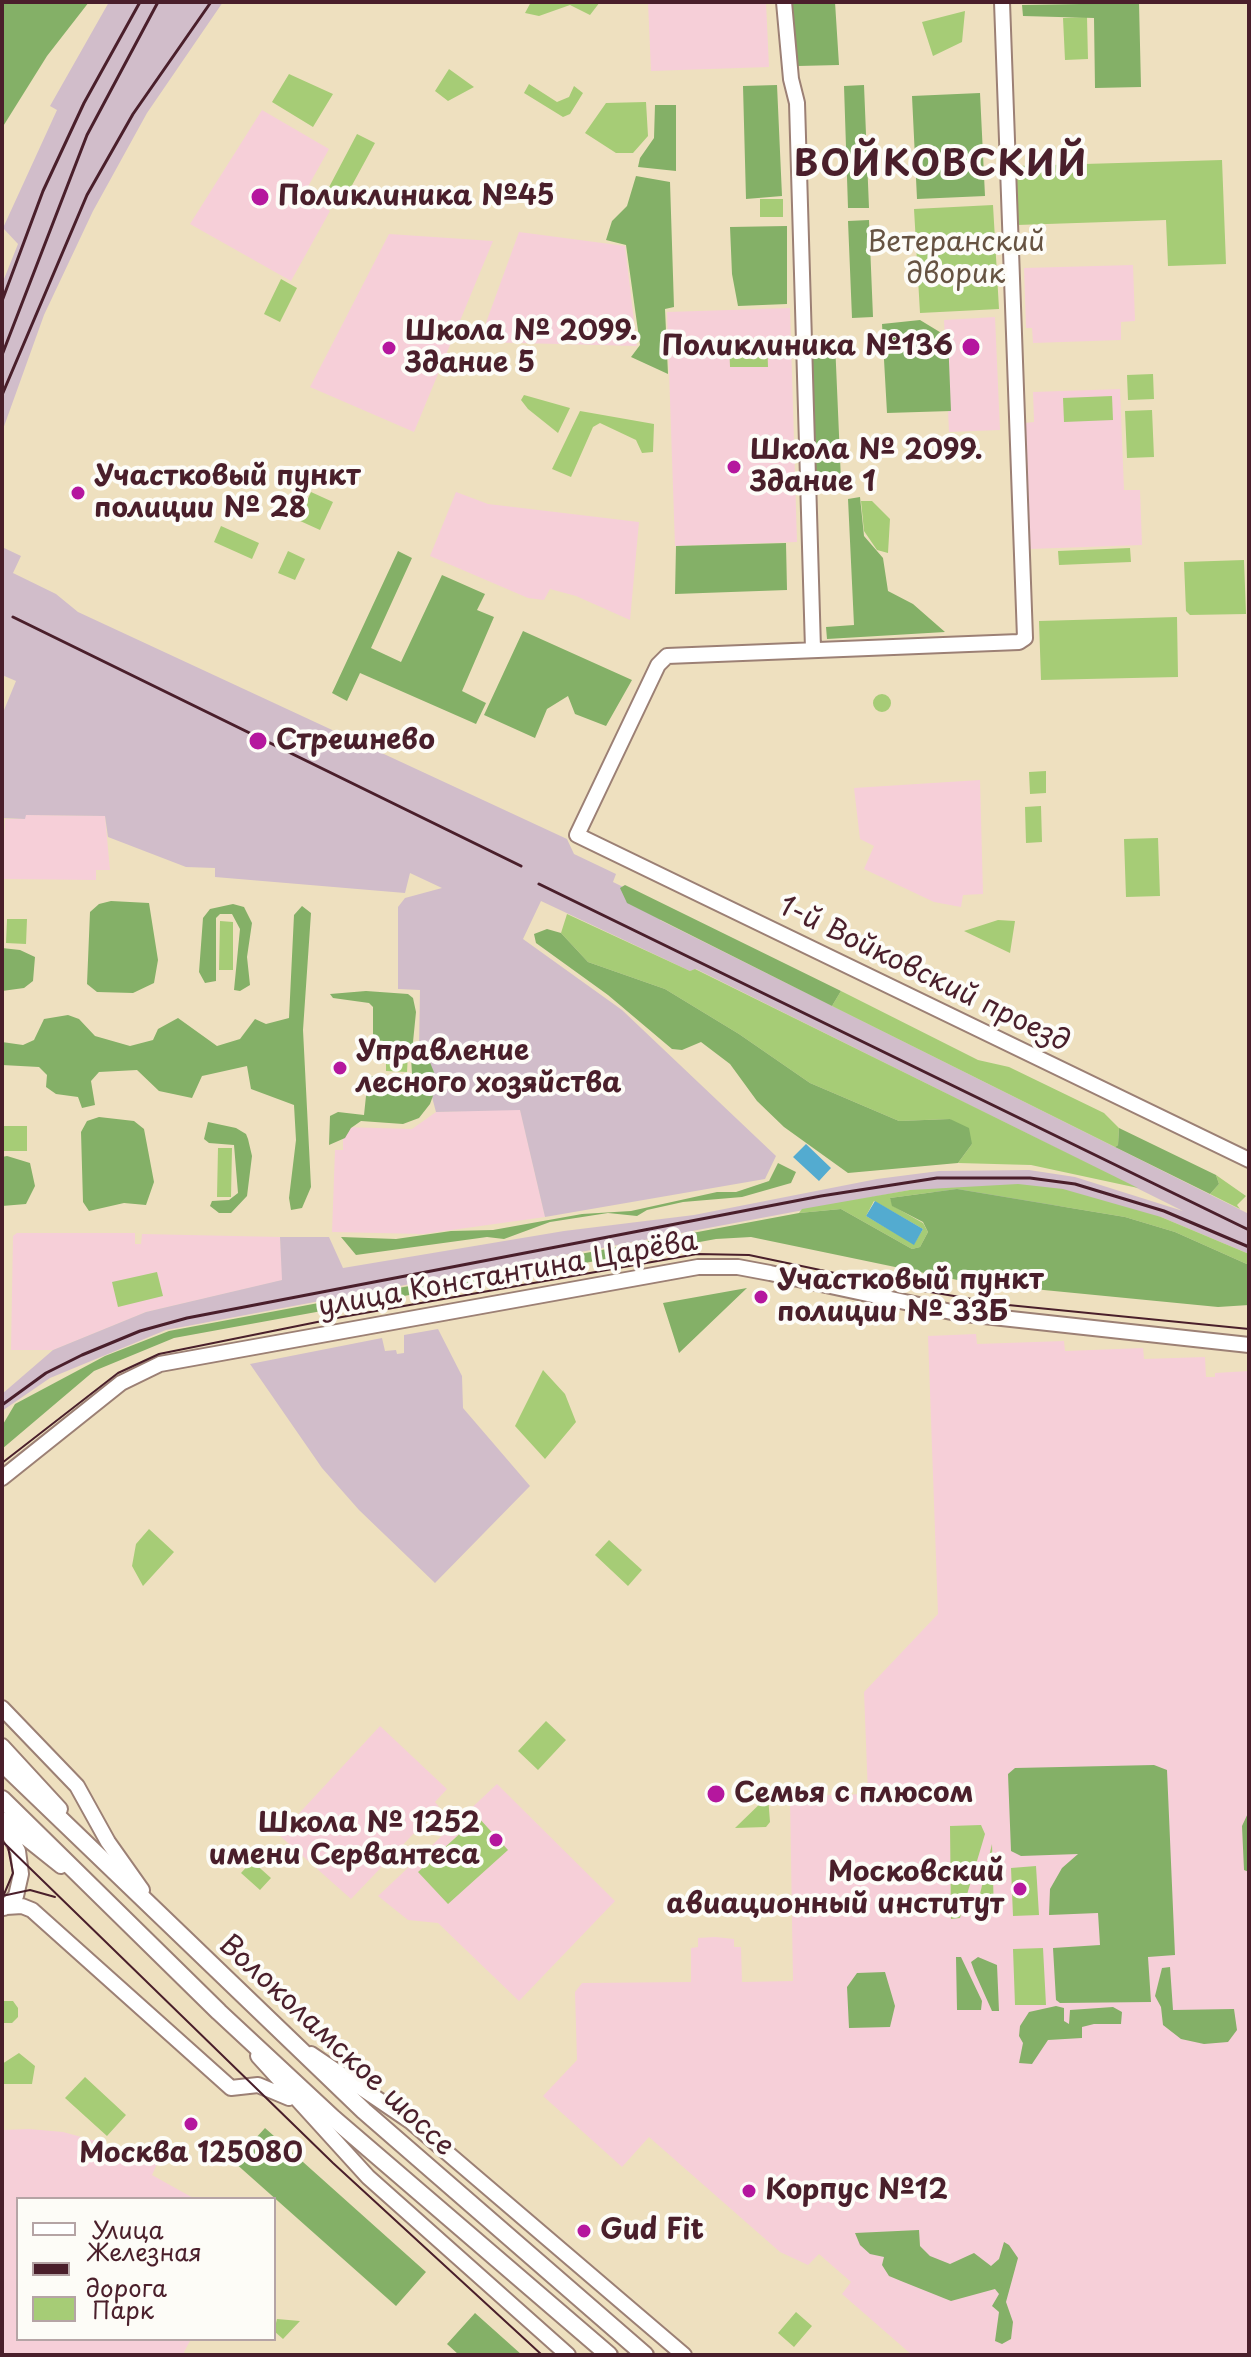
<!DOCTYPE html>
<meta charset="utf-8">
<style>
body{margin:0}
#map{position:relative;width:1251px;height:2357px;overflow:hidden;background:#eee0bf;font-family:"Playpen Sans",sans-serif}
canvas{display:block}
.frame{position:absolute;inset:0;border:4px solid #4a1f2b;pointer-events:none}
.legend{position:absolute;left:16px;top:2197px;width:260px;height:144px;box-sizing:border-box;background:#fdfcf7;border:2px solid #b5a4a5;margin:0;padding:10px 14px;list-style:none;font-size:24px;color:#4a1f2b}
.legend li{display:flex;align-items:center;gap:16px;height:40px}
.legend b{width:40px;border:2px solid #b5a4a5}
</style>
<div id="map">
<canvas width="1251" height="2357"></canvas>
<div class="frame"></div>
<ul class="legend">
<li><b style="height:10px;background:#fff"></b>Улица</li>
<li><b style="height:10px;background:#4a1f2b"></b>Железная дорога</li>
<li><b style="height:22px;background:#a6cc76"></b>Парк</li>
</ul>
</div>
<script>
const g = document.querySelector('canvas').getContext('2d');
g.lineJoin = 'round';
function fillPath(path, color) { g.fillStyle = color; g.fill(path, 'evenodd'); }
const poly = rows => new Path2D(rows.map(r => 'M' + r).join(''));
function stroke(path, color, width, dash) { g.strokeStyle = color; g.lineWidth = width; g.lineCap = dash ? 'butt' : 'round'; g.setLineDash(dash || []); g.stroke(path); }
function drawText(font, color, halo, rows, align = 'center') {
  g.font = font + ' "Playpen Sans",sans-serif'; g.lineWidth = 8; g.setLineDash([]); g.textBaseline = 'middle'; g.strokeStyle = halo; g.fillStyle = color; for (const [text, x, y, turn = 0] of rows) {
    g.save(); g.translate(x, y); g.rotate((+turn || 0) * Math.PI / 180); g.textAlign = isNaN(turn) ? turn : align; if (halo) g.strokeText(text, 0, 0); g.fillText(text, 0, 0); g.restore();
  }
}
const built = poly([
 [648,2,766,2,769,67,651,71],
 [262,110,329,149,305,192,330,211,291,281,190,224],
 [519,232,625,246,637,346,479,342],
 [389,234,493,241,414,432,310,387],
 [1133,265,1135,321,1121,322,1121,340,1033,343,1032,328,1026,328,1024,268],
 [790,308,797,542,675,546,667,312],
 [995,317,1000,430,949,432,944,320],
 [1120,389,1124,490,1140,490,1142,545,1030,549,1025,423,1034,422,1033,392],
 [456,492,488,504,639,522,630,620,576,596,550,589,544,600,528,598,430,556],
 [980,780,983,894,963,895,961,907,934,902,864,869,874,846,860,839,854,788],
 [25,815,105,816,110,870,96,870,96,880,2,879,5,819,25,819],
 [520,1109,545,1217,423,1234,332,1232,335,1150,343,1150,343,1127,412,1129,436,1112],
 [17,1233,135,1233,135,1244,141,1244,142,1234,280,1237,283,1280,146,1312,53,1350,11,1350,13,1236],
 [976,1334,977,1344,1064,1341,1065,1351,1143,1348,1144,1359,1205,1357,1206,1377,1215,1377,1215,1373,1249,1371,1249,2355,912,2355,842,2294,851,2282,819,2254,808,2265,780,2252,649,2137,622,2167,543,2096,577,2060,575,1992,582,1983,691,1982,691,1948,698,1947,698,1938,715,1937,734,1939,734,1947,741,1947,742,1982,793,1981,790,1796,868,1794,864,1692,938,1614,928,1336],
 [380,1726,447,1789,435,1802,439,1807,351,1899,279,1835],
 [497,1784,615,1901,519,2001,438,1923,408,1920,378,1896],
 [29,2129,63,2132,107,2144,157,2164,152,2175,195,2199,18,2199,18,2339,191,2339,184,2352,186,2355,2,2355,2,2130]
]);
const industrial = poly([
 [109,2,223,2,147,113,93,211,44,315,2,432,2,284,18,244,3,228,57,110,50,106],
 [2,547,21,556,13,573,56,594,78,612,567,839,574,854,616,874,613,882,662,906,660,920,1249,1214,1249,1254,1161,1217,910,1190,166,1330,50,1378,2,1411,2,1394,53,1350,146,1312,282,1280,280,1237,329,1237,343,1268,564,1231,694,1215,877,1179,939,1171,1029,1170,1075,1177,1183,1211,696,969,690,971,541,901,523,939,622,1010,776,1156,765,1179,545,1217,520,1110,436,1112,419,1049,420,990,398,989,398,907,405,898,442,888,410,873,405,893,215,877,215,868,186,867,108,837,105,816,26,815,25,819,2,818,2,715,16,681,2,675],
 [438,1329,462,1376,463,1408,530,1486,435,1583,359,1510,322,1468,250,1364,382,1338,385,1351,396,1350,397,1354,404,1353,404,1335]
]);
const green = poly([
 [531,2,600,2,590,15,570,5,539,16,525,13],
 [965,11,962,42,933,56,922,22],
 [1087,17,1088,59,1065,60,1063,18],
 [449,69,474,87,448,101,435,91],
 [289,74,333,94,313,127,272,102],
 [529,84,557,102,569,97,574,86,583,93,570,114,563,117,524,93],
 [646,102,648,136,633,153,616,153,585,133,606,103],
 [357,134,375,143,344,200,327,191],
 [1222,160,1226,264,1168,266,1166,220,1017,225,1015,166],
 [760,199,783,199,783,217,760,217],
 [993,205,999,309,920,313,914,209],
 [281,279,297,288,280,322,264,314],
 [767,338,768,367,730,367,729,339],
 [1153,374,1154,399,1128,400,1127,375],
 [524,395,570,408,558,433,528,409,521,400],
 [1112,396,1113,420,1064,422,1063,398],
 [1152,410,1154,457,1127,458,1125,411],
 [580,411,654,424,653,452,642,453,636,440,600,423,593,427,571,477,552,469],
 [311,492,333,502,320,530,298,520],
 [861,501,872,501,890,519,888,553,877,550,864,531],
 [221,526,259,543,252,559,214,542],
 [1130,548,1131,562,1059,565,1058,551],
 [288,551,305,559,295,580,278,573],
 [1244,560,1246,614,1190,615,1186,611,1184,562],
 [1177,617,1178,677,1041,680,1039,621],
 '873 703a9 9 0 1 1 18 0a9 9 0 1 1-18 0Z',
 [1046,771,1046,793,1030,794,1029,772],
 [1041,806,1042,842,1026,843,1025,807],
 [1158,838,1160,896,1126,897,1124,839],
 [567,914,690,971,695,969,1138,1188,1031,1165,958,1163,972,1144,950,1119,899,1121,810,1083,739,1034,665,989,588,962,561,933],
 [7,919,27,919,26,944,6,943],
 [998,920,1015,921,1010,953,964,931],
 [220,921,233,922,233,970,219,970],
 [841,991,978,1060,1009,1067,1104,1113,1119,1128,1118,1145,1115,1147,832,1006],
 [386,1054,408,1054,407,1072,386,1071],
 [4,1126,27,1126,27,1151,4,1151],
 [218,1148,232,1148,231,1197,217,1197],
 [1216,1175,1246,1196,1237,1205,1240,1209,1210,1194,1219,1184],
 [1018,1184,1063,1189,1161,1217,1249,1254,1249,1265,1175,1232,1125,1217,957,1189,890,1198,893,1206,923,1223,928,1232,920,1247,912,1249,841,1209,799,1213,802,1209,910,1190],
 [874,1201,923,1229,914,1244,866,1216],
 [157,1272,163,1296,118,1307,112,1282],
 [543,1370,565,1394,576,1422,545,1459,515,1426],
 [149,1529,174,1552,143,1586,132,1566,136,1544],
 [609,1540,642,1570,628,1586,595,1555],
 [546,1721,566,1740,538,1770,518,1751],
 [768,1796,770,1822,766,1827,735,1828],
 [478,1817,508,1850,448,1904,418,1872],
 [981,1825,985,1834,960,1918,951,1919,950,1826],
 [992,1844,994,1913,987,1919,974,1919],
 [252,1861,271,1878,260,1890,241,1873],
 [1036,1866,1039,1915,1013,1916,1011,1868],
 [1043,1948,1046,2005,1015,2005,1013,1949],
 [2,2001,13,2001,18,2008,18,2017,12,2023,2,2023],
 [19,2053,35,2066,32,2084,2,2084,2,2064],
 [85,2077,126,2115,107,2136,65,2098],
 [796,2312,812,2326,794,2347,778,2333],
 [277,2319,300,2321,283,2339,274,2331]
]);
const forest = poly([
 [2,2,89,2,47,56,2,128],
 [792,2,835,2,839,65,798,66],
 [1139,3,1141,87,1095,88,1094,18,1023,16,1022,5],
 [777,85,782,196,746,199,743,86],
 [864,85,869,208,848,208,844,86],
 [980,93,985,196,917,199,912,96],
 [655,105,676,105,676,171,638,167,640,158,654,138],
 [636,176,670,182,674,307,665,309,668,374,631,357,640,345,626,245,606,240,612,221,627,206],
 [869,220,873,317,852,318,848,221],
 [787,226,787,304,738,306,732,274,730,227],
 [920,320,948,337,951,411,887,413,882,324],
 [835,342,841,481,814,482,809,343],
 [860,497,864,536,883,558,888,591,913,604,945,632,827,639,826,627,854,625,848,499],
 [786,543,787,590,675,594,676,546],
 [398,551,412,558,371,648,401,662,442,575,485,594,477,610,494,617,462,691,486,703,476,724,360,673,347,701,332,693],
 [523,631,632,680,606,726,575,714,568,696,547,709,535,738,484,715],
 [625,885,841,991,832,1006,627,903,620,888],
 [111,901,149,903,158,960,154,983,133,993,97,992,87,984,90,912,99,904],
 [233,904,244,907,252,923,247,957,250,985,240,991,234,990,240,929,232,914,220,914,216,918,216,981,205,983,199,972,203,918,210,909],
 [302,906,311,913,303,1030,311,1187,302,1208,291,1210,289,1198,296,1140,294,1105,251,1089,247,1066,202,1076,192,1098,159,1091,137,1070,99,1072,91,1081,95,1105,82,1108,78,1097,56,1094,46,1087,47,1075,39,1067,2,1065,2,1042,23,1045,34,1040,44,1019,68,1015,79,1019,95,1036,130,1046,153,1040,158,1029,178,1018,217,1046,240,1039,255,1019,266,1024,289,1018,294,915],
 [547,929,561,933,588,962,665,989,739,1034,810,1083,899,1121,950,1119,969,1128,972,1144,958,1163,848,1173,784,1127,757,1101,730,1064,701,1042,682,1050,672,1049,608,995,536,943,534,934],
 [2,948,20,950,35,957,33,981,24,988,2,991],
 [366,991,408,994,413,998,416,1012,413,1042,429,1060,438,1082,430,1104,419,1118,403,1124,361,1121,351,1128,345,1138,329,1145,330,1116,338,1112,364,1115,368,1077,379,1075,409,1080,412,1074,411,1057,405,1048,382,1048,373,1042,373,1007,369,1003,333,998,330,994],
 [99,1117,134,1121,144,1129,154,1182,146,1205,124,1203,89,1211,83,1202,81,1132,87,1121],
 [208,1122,236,1128,246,1134,248,1139,252,1156,247,1196,231,1213,219,1213,210,1206,212,1201,229,1200,238,1193,234,1145,209,1143,204,1139],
 [1119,1128,1216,1175,1219,1184,1210,1194,1115,1147,1118,1145],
 [7,1156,30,1163,35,1186,26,1204,2,1206,2,1157],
 [778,1163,796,1172,791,1183,742,1197,683,1202,647,1210,637,1216,608,1213,550,1222,504,1239,487,1237,356,1255,341,1237,396,1239,451,1231,493,1230,582,1214,631,1211,717,1192,736,1192,769,1181],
 [957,1189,1125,1217,1175,1232,1249,1265,1249,1305,1218,1307,972,1283,751,1237,716,1239,174,1338,94,1371,2,1449,2,1426,15,1404,105,1356,169,1331,799,1213,841,1209,912,1249,920,1247,928,1232,923,1222,892,1206,890,1198],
 [747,1288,679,1353,663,1303],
 [1154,1765,1167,1770,1175,1955,1148,1957,1151,2002,1060,2003,1056,2000,1053,1948,1100,1945,1098,1913,1049,1915,1050,1889,1062,1868,1078,1854,1021,1856,1011,1851,1008,1774,1015,1768],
 [1249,1811,1249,1872,1244,1870,1242,1826],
 [956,1957,961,1957,982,2001,981,2010,957,2010],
 [978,1957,997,1965,999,2011,992,2011,975,1973,971,1962],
 [1170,1967,1173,2010,1234,2009,1237,2030,1228,2042,1204,2044,1181,2039,1163,2025,1161,2007,1155,1996,1162,1968],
 [885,1972,895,2006,890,2027,849,2028,847,1987,857,1973],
 [1056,2006,1064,2008,1064,2021,1069,2024,1070,2010,1113,2007,1122,2012,1121,2024,1094,2024,1082,2027,1082,2038,1048,2040,1032,2064,1019,2063,1023,2043,1019,2036,1020,2026,1029,2012],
 [265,2128,426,2272,396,2306,234,2162],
 [919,2230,920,2246,930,2256,950,2264,974,2253,991,2266,999,2259,1004,2242,1009,2245,1018,2258,1006,2302,1013,2322,1011,2339,1002,2344,995,2341,999,2312,992,2306,999,2294,995,2289,951,2301,901,2281,889,2276,882,2265,884,2257,870,2254,860,2245,855,2233],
 [475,2313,522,2355,459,2355,447,2344]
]);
const water = poly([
 [806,1144,831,1168,819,1181,793,1157],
 [875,1201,923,1229,914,1245,866,1216]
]);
const secondary = poly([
 [784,2,791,79,797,103,813,649],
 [1002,2,1025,638,1019,642,667,656,658,665,577,835,1249,1160],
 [2,1478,121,1383,160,1364,698,1267,738,1267,770,1273,956,1313,1249,1345],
 [2,1708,77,1786,108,1842,142,1890],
 [2,1746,60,1809],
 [2,1819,61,1866],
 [6,1907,22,1906,32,1910,231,2088,258,2085,289,2098],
 [4,1908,16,1896,21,1874,18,1851,5,1827],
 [311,2054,410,2121,684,2355],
 [258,2056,368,2177,568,2355]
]);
const primary = poly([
 [2,1763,364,2111,645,2355],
 [2,1799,219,2012,333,2118,609,2355]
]);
const tram = poly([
 [2,1463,118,1373,159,1354,342,1317,697,1254,749,1255,906,1288,1008,1305,1249,1329],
 [2,1841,333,2163,542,2355],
 [2,1896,30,1890,55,1897],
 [2,1899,13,1873,8,1847]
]);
const rail = poly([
 [2,301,43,191,84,103,140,2],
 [2,355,87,135,158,2],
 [2,395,87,195,133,114,211,2],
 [13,617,521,866],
 [539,884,1249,1230],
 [2,1405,46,1373,82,1355,140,1331,187,1318,821,1196,937,1178,1030,1178,1075,1184,1164,1211,1249,1247]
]);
const markers = [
 [260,197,10,"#b5179e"],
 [971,347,10,"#b5179e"],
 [389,348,8,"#b5179e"],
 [734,467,8,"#b5179e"],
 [78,493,8,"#b5179e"],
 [258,741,10,"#b5179e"],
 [340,1068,8,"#b5179e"],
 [761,1297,8,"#b5179e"],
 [716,1794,10,"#b5179e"],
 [496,1840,8,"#b5179e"],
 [1020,1889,8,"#b5179e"],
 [191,2124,8,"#b5179e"],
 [749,2191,8,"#b5179e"],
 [584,2231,8,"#b5179e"]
];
const poiNames = [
 ["Поликлиника №45",278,197],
 ["Школа № 2099.",405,332],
 ["Здание 5",405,364],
 ["Поликлиника №136",953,347,"right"],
 ["Школа № 2099.",750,451],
 ["Здание 1",750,483],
 ["Участковый пункт",94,477],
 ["полиции № 28",94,509],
 ["Стрешнево",276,741],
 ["Управление",356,1052],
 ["лесного хозяйства",356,1084],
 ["Участковый пункт",777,1281],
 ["полиции № 33Б",777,1313],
 ["Семья с плюсом",734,1794],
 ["Школа № 1252",480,1824,"right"],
 ["имени Сервантеса",480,1856,"right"],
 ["Московский",1004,1873,"right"],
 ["авиационный институт",1004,1905,"right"],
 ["Москва 125080",191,2154,"center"],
 ["Корпус №12",765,2191],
 ["Gud Fit",600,2231]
];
const parkNames = [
 ["Ветеранский",956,243],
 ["дворик",956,275]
];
const streetNames = [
 ["1-й Войковский проезд",924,975,26],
 ["улица Константина Царёва",508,1275,-10],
 ["Волоколамское шоссе",336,2046,43]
];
const districtNames = [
 ["ВОЙКОВСКИЙ",941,166]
];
fillPath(built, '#f6cfd8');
fillPath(industrial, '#d1bdca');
fillPath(green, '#a6cc76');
fillPath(forest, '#84b067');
fillPath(water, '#53abd0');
stroke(secondary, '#9c8075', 18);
stroke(primary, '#9c8075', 20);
stroke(secondary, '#fff', 14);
stroke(primary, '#fff', 16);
stroke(tram, '#4a1f2b', 2);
stroke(rail, '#4a1f2b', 3);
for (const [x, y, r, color] of markers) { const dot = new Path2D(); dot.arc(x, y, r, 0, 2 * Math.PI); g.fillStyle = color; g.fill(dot); stroke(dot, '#fdfcf7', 3); }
drawText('bold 28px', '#4a1f2b', '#fdfcf7', poiNames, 'left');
drawText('28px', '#665342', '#fdfcf7', parkNames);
drawText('28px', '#4a1f2b', '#fdfcf7', streetNames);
g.letterSpacing = '2px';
drawText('bold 36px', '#4a1f2b', '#fdfcf7', districtNames);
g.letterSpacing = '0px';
</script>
